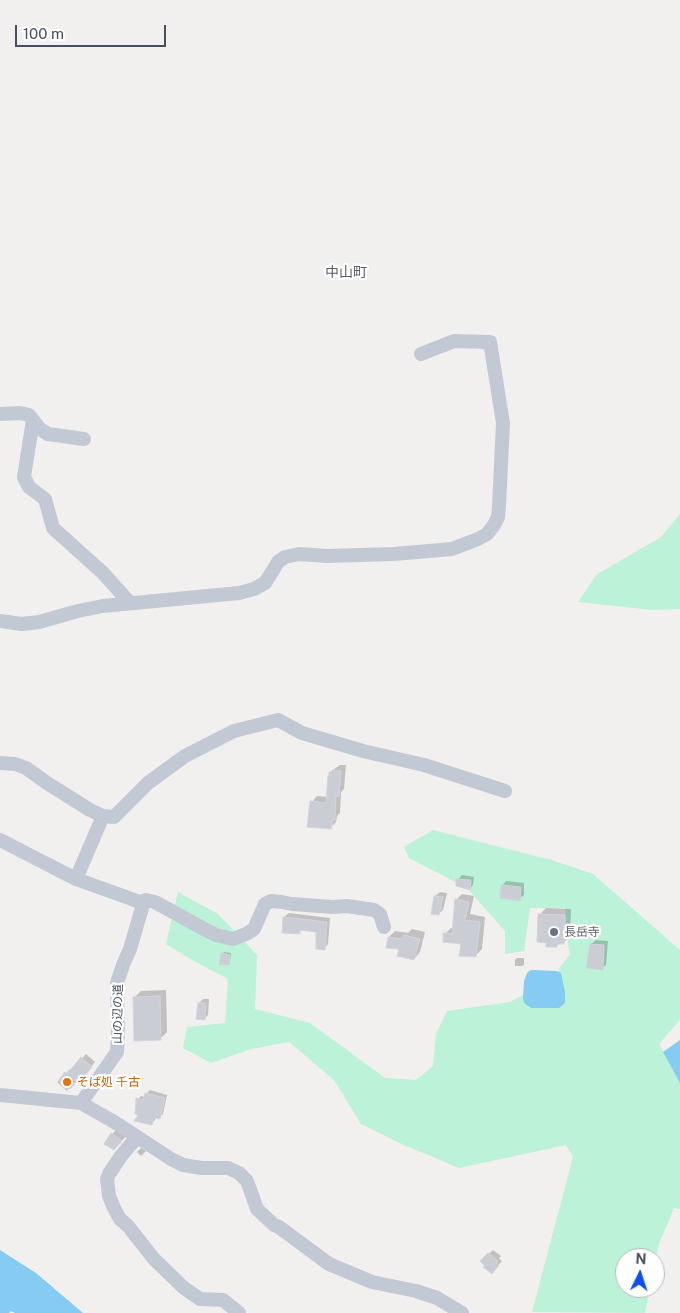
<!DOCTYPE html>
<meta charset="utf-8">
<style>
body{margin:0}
#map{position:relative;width:680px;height:1313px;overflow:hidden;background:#f2efef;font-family:"Public Sans",sans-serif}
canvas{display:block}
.north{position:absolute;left:615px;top:1248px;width:50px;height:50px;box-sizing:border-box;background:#fff;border:1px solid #b5b9bf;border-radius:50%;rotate:4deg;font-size:14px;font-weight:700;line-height:20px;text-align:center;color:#464f5e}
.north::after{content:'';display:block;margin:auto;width:18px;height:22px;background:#0f50ec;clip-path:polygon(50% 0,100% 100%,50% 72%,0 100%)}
.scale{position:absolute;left:15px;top:25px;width:151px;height:22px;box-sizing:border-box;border:2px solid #464f5e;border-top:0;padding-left:6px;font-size:15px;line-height:18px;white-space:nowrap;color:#464f5e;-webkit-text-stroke:4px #fff;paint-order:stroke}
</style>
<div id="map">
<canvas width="680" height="1313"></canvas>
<div class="north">N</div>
<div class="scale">100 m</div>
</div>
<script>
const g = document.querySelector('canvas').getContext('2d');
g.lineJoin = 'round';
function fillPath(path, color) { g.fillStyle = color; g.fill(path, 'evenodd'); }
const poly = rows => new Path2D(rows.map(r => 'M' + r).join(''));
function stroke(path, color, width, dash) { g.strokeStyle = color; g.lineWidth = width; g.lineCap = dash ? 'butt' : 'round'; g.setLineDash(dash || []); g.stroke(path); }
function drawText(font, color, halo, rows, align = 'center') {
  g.font = font + ' "Public Sans","Noto Sans JP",sans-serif'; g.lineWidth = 4.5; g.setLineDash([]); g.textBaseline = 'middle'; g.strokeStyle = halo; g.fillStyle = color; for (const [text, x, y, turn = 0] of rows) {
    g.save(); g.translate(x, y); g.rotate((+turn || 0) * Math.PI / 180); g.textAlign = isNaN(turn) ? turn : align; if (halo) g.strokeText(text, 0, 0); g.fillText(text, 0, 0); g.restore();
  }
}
const green = poly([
 [680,514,680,609,653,610,578,602,596,575,661,537],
 [433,830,551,860,593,874,680,950,680,1020,659,1044,680,1083,680,1209,674,1208,659,1244,655,1263,655,1258,625,1258,625,1288,650,1288,645,1313,532,1312,573,1157,566,1145,459,1168,404,1145,361,1124,334,1080,289,1042,251,1049,211,1063,183,1048,187,1027,225,1023,228,979,192,960,166,944,178,892,218,914,257,955,255,1009,310,1023,385,1078,416,1080,433,1066,436,1034,447,1011,510,1002,552,979,570,954,568,945,565,908,530,908,524,951,505,954,505,931,467,888,409,858,404,847]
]);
const water = poly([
 [531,970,556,971,561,973,565,992,565,1003,559,1008,531,1008,524,1003,523,998,524,981,527,973],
 [680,1040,680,1083,663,1052],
 [0,1250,36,1273,83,1313,15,1313,11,1311,9,1313,0,1313]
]);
const shadow = poly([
 [340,765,346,765,344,789,341,792,340,813,337,816,336,822,330,828,312,802,317,796,328,797,330,772],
 [462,875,474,877,473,885,469,889,458,880],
 [506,881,524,883,524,895,519,899,502,886],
 [440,892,447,893,443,910,438,914,435,896],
 [462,894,474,896,470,914,485,917,482,949,476,955,463,943,445,934,451,928,453,928,456,900],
 [546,908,571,909,570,936,563,943,559,943,556,946,547,942,539,915],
 [289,913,330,918,328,944,324,949,317,931,302,929,299,932,284,917],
 [412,929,425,932,420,952,414,959,389,937,395,931,408,933],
 [596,940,608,941,606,965,602,969,591,944],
 [224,952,231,953,230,962,228,964,222,954],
 [517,958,524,958,524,965,522,966,515,966,515,960],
 [166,990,167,1032,161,1038,134,998,141,991],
 [203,999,209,999,208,1015,204,1019,199,1003],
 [86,1054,95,1062,83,1077,77,1080,58,1082,70,1069,72,1070],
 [150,1090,167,1095,163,1114,159,1118,155,1117,155,1120,151,1124,140,1114,138,1099,141,1096,145,1097,146,1094],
 [116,1130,126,1136,118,1145,112,1134],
 [141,1148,146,1151,141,1156,137,1152],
 [493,1250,501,1256,499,1258,502,1261,496,1268,486,1266,482,1261]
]);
const building = poly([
 [333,770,341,771,339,796,336,796,335,820,333,819,331,829,307,827,310,801,326,803,328,776,329,776,329,772,333,772,333,770],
 [456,879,471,880,470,890,456,886,456,879],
 [501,885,521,887,520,901,500,898,501,885],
 [434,896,443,897,439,915,431,914,434,896],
 [455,899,469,902,465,920,480,922,476,957,459,956,461,944,443,942,443,933,452,934,455,899],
 [538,914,565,915,564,944,557,944,557,947,546,947,546,943,537,942,538,914],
 [283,917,327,922,325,950,316,949,316,932,300,930,300,934,282,933,283,917],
 [404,935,420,939,414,960,397,956,399,949,386,948,388,937,402,939,404,935],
 [590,944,604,945,603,970,586,968,590,944],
 [221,953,230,955,229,965,219,965,221,953],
 [160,996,161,1040,134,1041,133,997,160,996],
 [198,1003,206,1003,205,1020,196,1019,198,1003],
 [81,1057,92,1067,79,1083,77,1081,70,1089,69,1088,67,1091,57,1082,65,1072,67,1074,81,1057],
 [145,1093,165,1098,160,1119,153,1118,152,1125,134,1121,138,1115,135,1114,136,1098,143,1100,145,1093],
 [111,1133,122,1141,114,1150,104,1144,111,1133],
 [488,1253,498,1261,496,1263,499,1265,492,1274,483,1267,485,1266,480,1261,488,1253]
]);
const minor = poly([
 [0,414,20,413,29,415,40,429,48,434,84,439],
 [33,420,24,477,29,487,45,499,53,528,103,573,130,603],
 [0,621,22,624,39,622,78,611,103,606,239,593,254,589,265,583,272,572,278,562,285,557,299,554,327,556,394,554,452,549,478,539,487,534,494,525,498,517,499,506,503,423,490,342,454,341,421,354],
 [0,763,15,764,26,768,47,783,90,810,103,816,114,817,148,783,185,756,234,731,278,720,302,733,363,751,424,765,505,791],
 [0,840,76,879,140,902],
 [76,879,103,816],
 [140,902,146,900,155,902,204,929,216,935,233,939,246,934,254,929,265,904,271,901,282,902,292,904,333,907,347,906,374,910,380,914,384,927],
 [0,1095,81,1103,116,1123,171,1159,183,1165,202,1168,228,1168,239,1173,247,1181,257,1209,274,1225,279,1227,329,1264,372,1282,416,1291,437,1298,462,1313],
 [81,1103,117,1052,118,1033,117,983,123,965,130,949,137,925,142,908,140,902],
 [137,1137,121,1156,109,1174,107,1179,109,1196,114,1208,120,1219,128,1226,154,1259,184,1288,200,1299,223,1300,239,1313]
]);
const markers = [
 [554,932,5,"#6b7280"],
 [67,1082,5,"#e8710a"]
];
const worshipNames = [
 ["長岳寺",564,932]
];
const streetNames = [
 ["山の辺の道",118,1014,-89]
];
const foodNames = [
 ["そば処 千古",77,1082]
];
const neighbourhoodNames = [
 ["中山町",346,273]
];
fillPath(green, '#bbf2d8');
fillPath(water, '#86cbf1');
fillPath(shadow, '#0003');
fillPath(building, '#cbcdd5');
stroke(building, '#d3d4db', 1);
stroke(minor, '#c2c9d5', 14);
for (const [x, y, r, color] of markers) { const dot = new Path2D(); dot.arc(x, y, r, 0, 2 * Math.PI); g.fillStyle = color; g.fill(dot); stroke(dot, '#fff', 2); }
drawText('12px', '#5b616d', '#fff', worshipNames, 'left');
drawText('12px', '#464f5e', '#fff', streetNames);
drawText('12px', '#c56008', '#fff', foodNames, 'left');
drawText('14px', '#5b5e65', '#fff', neighbourhoodNames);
</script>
